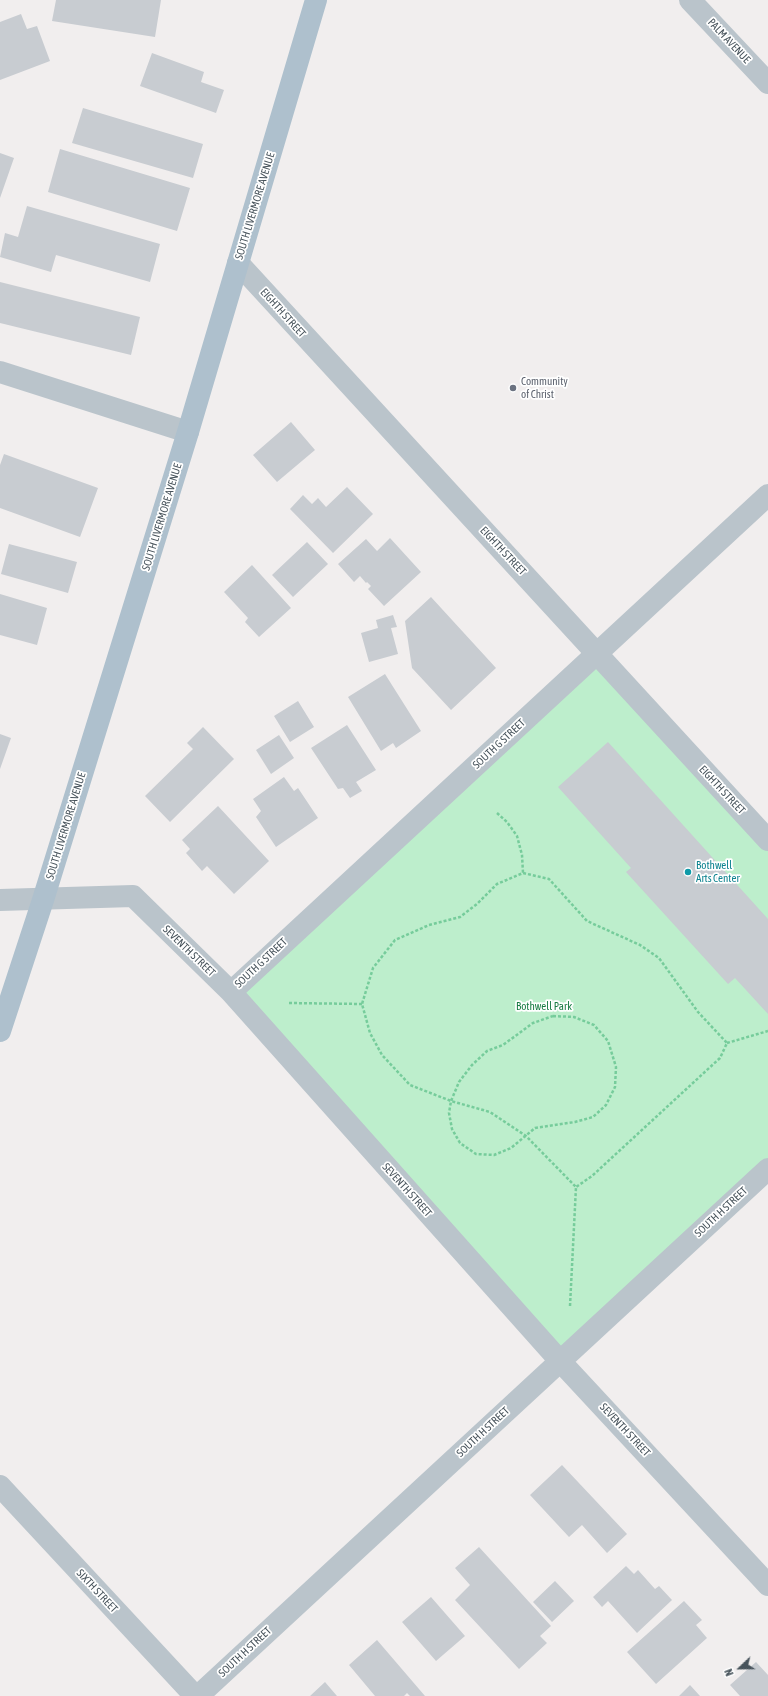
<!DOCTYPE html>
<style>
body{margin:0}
#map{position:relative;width:768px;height:1696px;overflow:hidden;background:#f1eeee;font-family:"Asap Condensed",sans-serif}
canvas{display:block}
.north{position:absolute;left:720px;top:1648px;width:40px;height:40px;-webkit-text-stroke:3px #fff;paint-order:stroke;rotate:248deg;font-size:11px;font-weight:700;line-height:16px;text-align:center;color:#47535b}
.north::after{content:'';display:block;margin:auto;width:14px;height:18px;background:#47535b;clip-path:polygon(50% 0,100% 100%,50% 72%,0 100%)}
</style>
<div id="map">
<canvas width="768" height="1696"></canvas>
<div class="north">N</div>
</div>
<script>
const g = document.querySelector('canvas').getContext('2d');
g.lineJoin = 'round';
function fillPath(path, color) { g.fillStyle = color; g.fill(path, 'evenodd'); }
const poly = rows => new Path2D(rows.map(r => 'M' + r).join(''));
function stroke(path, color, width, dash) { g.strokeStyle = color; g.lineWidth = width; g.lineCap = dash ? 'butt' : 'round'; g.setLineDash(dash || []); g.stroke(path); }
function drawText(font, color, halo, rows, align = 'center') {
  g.font = font + ' "Asap Condensed",sans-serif'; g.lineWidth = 3.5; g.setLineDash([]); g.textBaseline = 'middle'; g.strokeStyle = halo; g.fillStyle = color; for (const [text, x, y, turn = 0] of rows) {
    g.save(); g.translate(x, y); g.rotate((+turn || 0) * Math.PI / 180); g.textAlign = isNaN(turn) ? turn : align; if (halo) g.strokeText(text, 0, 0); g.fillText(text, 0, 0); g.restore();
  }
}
const green = poly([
 [597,654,768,840,768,1169,560,1361,231,992]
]);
const building = poly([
 [56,0,161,0,155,37,52,21],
 [21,14,27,29,37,26,50,61,0,80,0,22],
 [152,53,204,72,201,82,224,90,216,113,140,86],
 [83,108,203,144,193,178,72,143],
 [60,149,190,188,177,231,48,192],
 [0,153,14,158,0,198],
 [27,206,160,244,150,282,56,255,51,272,0,257,5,233,18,237],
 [0,282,140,317,131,355,0,323],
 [291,422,315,450,277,482,253,455],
 [4,454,98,488,80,537,0,508,0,465],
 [347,487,373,514,333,553,290,509,303,495,312,504,318,498,326,507],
 [390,538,421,572,384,606,368,589,371,586,367,582,366,583,360,576,354,582,338,564,366,539,377,551],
 [307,542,328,564,293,597,272,575],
 [9,544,77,562,68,593,1,574],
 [252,565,291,608,259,637,245,622,248,618,224,592],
 [0,594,47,608,37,645,0,635],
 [431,597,496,668,451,710,412,668,405,621],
 [393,615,397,627,391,628,398,654,369,662,361,633,378,628,376,620],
 [385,674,421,731,396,748,393,743,381,751,348,697],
 [298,701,314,727,290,742,274,716],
 [347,725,376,770,356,782,362,791,350,798,343,788,338,789,311,748],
 [203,727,234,759,170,822,145,796,193,749,187,743],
 [0,734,11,738,0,769],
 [279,735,294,758,271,774,256,750],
 [608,742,768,919,768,1014,735,978,728,984,626,872,631,868,558,787],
 [284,777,294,791,298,788,318,818,276,847,256,817,261,811,253,799],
 [218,806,269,861,234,894,207,866,202,871,186,853,190,849,182,840],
 [562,1465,627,1534,607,1553,582,1525,569,1537,530,1495],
 [479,1547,551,1626,540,1636,547,1643,519,1669,455,1600,470,1585,455,1568],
 [626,1566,634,1574,638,1570,655,1589,659,1586,672,1600,637,1633,608,1601,602,1607,593,1597],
 [555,1581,574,1601,552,1622,533,1602],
 [431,1597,465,1636,436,1661,402,1622],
 [684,1601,702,1620,696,1625,707,1638,656,1684,627,1652],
 [377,1640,425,1696,410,1696,407,1693,404,1696,375,1696,349,1665],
 [756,1662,768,1675,768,1696,740,1696,730,1685],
 [325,1682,337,1696,310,1696],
 [690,1685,700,1696,679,1696]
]);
const path = poly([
 [497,813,507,822,517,836,522,855,523,873],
 [289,1003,362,1004],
 [553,1016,574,1017,594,1025,608,1041,616,1067,615,1087,606,1105,593,1117,575,1122,535,1128,511,1148,494,1155,476,1154,460,1143,452,1129,449,1113,451,1101,459,1082,472,1065,487,1051,503,1045,533,1023,553,1016],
 [727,1043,768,1031],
 [570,1306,576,1187,526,1136,490,1112,451,1101,410,1085,382,1055,370,1033,362,1004,373,968,395,940,429,925,460,917,477,904,497,884,523,873,549,879,587,921,640,945,659,958,698,1012,727,1043,720,1058,592,1176,576,1187]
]);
const minor = poly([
 [690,0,768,83],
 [238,263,768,840],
 [0,372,188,432],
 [0,900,133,896,231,992,560,1361,768,1585],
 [231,992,768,495],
 [0,1486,195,1696],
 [198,1696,768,1169]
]);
const major = poly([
 [0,1031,43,900,188,432,316,0]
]);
const markers = [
 [513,388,4,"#6b7280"],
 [688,872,4,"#0f9aa8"]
];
const streetNames = [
 ["PALM AVENUE",729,41,47],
 ["SOUTH LIVERMORE AVENUE",255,206,-73],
 ["EIGHTH STREET",283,313,48],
 ["SOUTH LIVERMORE AVENUE",162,517,-73],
 ["EIGHTH STREET",503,551,47],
 ["SOUTH G STREET",499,744,-43],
 ["EIGHTH STREET",722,790,47],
 ["SOUTH LIVERMORE AVENUE",66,826,-73],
 ["SEVENTH STREET",189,951,44],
 ["SOUTH G STREET",261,963,-43],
 ["SEVENTH STREET",407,1190,48],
 ["SOUTH H STREET",721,1212,-43],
 ["SEVENTH STREET",625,1430,47],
 ["SOUTH H STREET",483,1432,-43],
 ["SIXTH STREET",97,1591,47],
 ["SOUTH H STREET",245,1652,-43]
];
const worshipNames = [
 ["Community",521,382],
 ["of Christ",521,395]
];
const cultureNames = [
 ["Bothwell",696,866],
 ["Arts Center",696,879]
];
const parkNames = [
 ["Bothwell Park",544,1007]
];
fillPath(green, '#bdeecc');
fillPath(building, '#c8ccd1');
stroke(path, '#76cc9b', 2.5, [3, 2]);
stroke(minor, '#bac4cb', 22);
stroke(major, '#aec0cd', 22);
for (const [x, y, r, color] of markers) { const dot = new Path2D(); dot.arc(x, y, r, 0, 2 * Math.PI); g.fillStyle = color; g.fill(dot); stroke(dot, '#fff', 1.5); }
drawText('11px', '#47535b', '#fff', streetNames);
drawText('11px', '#5b616d', '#fff', worshipNames, 'left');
drawText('11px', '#0d838f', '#fff', cultureNames, 'left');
drawText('11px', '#187c43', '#fff', parkNames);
</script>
